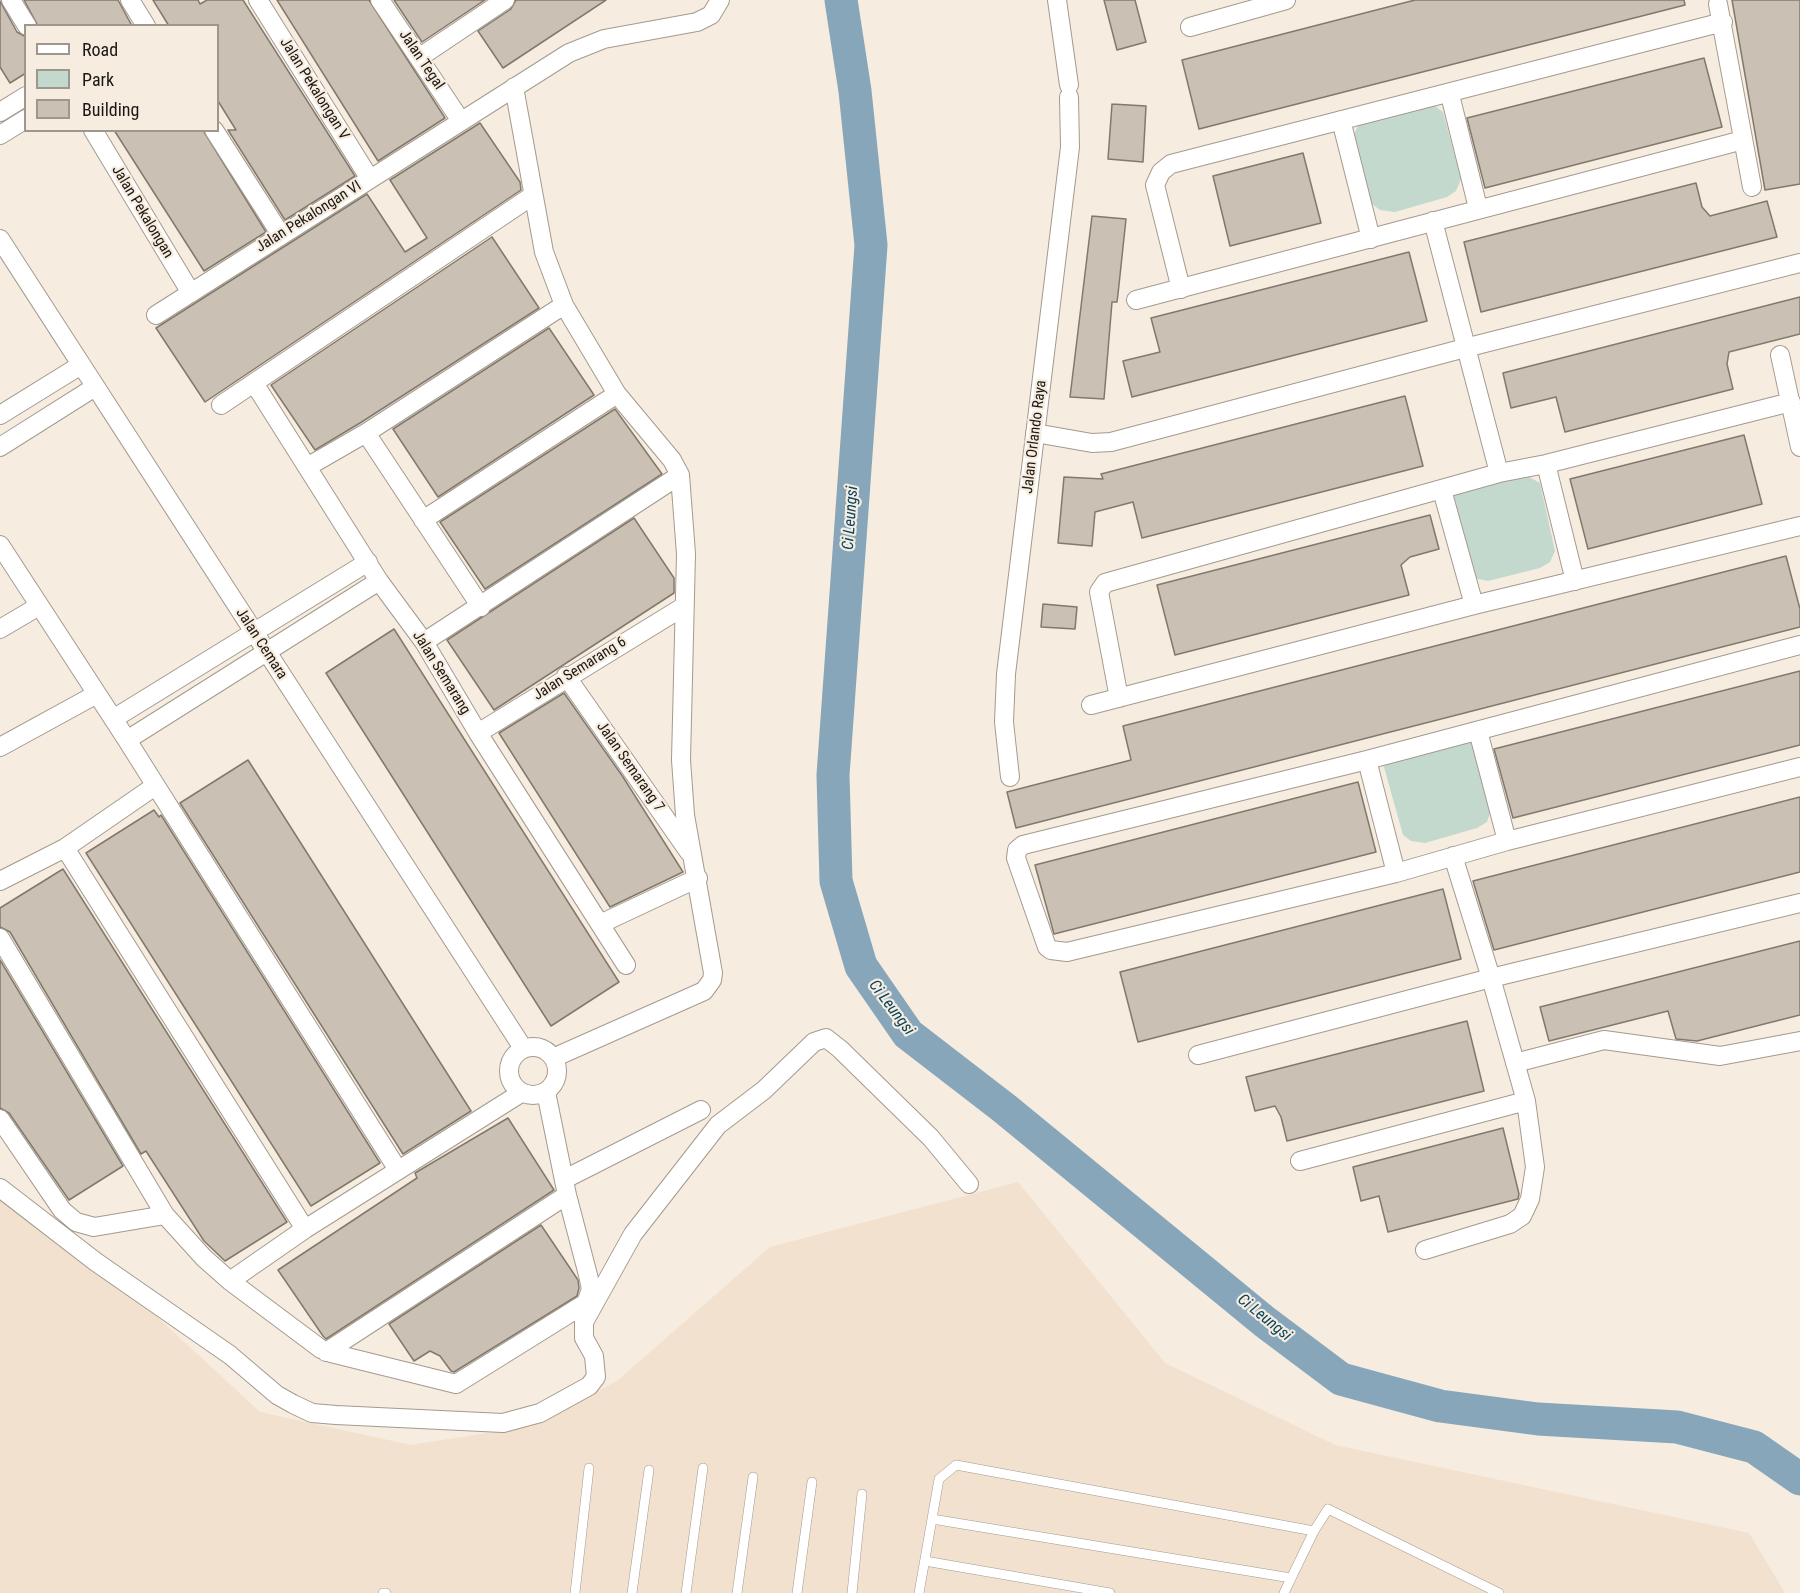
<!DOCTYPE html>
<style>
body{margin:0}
#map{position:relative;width:1800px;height:1593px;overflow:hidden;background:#f6ecdf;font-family:"Roboto Condensed",sans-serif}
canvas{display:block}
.legend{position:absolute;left:24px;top:24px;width:195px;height:108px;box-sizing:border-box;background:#f6ecdf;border:2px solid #9e978d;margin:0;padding:8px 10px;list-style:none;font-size:18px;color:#1b1713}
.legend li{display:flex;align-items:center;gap:12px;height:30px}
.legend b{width:30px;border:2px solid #9e978d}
</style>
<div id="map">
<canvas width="1800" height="1593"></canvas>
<ul class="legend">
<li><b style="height:8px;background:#fff"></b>Road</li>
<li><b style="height:16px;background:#c4d9cd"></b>Park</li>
<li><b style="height:16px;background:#cac0b4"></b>Building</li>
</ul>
</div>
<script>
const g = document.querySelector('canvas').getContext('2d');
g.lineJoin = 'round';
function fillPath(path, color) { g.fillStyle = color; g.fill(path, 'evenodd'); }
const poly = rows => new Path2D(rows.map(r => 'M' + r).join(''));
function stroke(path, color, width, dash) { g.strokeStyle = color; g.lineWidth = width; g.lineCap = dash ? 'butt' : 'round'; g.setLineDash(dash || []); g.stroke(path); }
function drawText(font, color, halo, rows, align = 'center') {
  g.font = font + ' "Roboto Condensed",sans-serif'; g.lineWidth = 4.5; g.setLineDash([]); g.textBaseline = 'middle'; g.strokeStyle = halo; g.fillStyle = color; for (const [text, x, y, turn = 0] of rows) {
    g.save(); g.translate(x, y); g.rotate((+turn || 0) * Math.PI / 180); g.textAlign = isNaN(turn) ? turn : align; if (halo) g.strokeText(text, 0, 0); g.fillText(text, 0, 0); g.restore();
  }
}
const built = poly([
 [1018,1182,1165,1363,1335,1445,1749,1533,1785,1593,0,1593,0,1191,39,1208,260,1412,411,1445,531,1426,617,1381,770,1247]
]);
const green = poly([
 [1434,105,1443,112,1461,179,1456,191,1447,197,1395,212,1380,210,1372,204,1353,136,1359,124],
 [1522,473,1540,483,1555,551,1550,562,1540,568,1488,581,1474,578,1450,503,1455,492],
 [1465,737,1473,743,1491,810,1487,822,1477,828,1425,843,1411,841,1403,835,1384,767,1389,755]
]);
const river = poly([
 [841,0,855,91,871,245,833,775,836,881,861,966,908,1034,1004,1108,1265,1322,1341,1379,1440,1406,1538,1419,1677,1427,1754,1447,1800,1479]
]);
const building = poly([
 [24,0,118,0,132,26,38,26,24,0],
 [153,0,198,0,200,4,207,0,243,0,355,176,285,220,228,130,236,130,218,101,218,26,169,26,153,0],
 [277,0,369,0,445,118,378,161,277,0],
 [394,0,485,0,422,42,394,0],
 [516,0,606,0,503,68,478,31,511,9,516,0],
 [1104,0,1135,0,1146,42,1117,50,1104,0],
 [1415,0,1684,0,1685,5,1199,129,1182,60,1415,0],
 [1732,0,1800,0,1800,184,1765,190,1732,0],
 [0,1,17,32,26,37,26,73,10,83,0,67,0,1],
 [1704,58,1722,127,1485,188,1467,118,1704,58],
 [1112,104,1146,106,1143,162,1108,159,1112,104],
 [480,123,520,182,521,190,205,402,156,328,367,194,405,252,427,238,390,180,480,123],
 [114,130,203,130,266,232,204,271,114,130],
 [1303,153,1321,223,1230,246,1213,176,1303,153],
 [1696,183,1702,207,1710,216,1767,201,1777,237,1481,312,1464,242,1696,183],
 [1092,216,1126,219,1118,294,1117,302,1112,302,1104,399,1070,397,1092,216],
 [492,237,539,308,360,423,315,450,271,385,492,237],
 [1409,252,1427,321,1132,397,1123,361,1160,352,1151,318,1409,252],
 [1800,297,1800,334,1729,352,1727,364,1733,389,1565,432,1556,397,1511,408,1503,373,1800,297],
 [549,328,594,395,438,497,393,429,549,328],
 [1405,396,1423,466,1142,538,1133,502,1095,512,1092,546,1058,543,1064,477,1103,479,1101,474,1405,396],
 [615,409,662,474,485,589,440,522,615,409],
 [1744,435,1762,504,1588,549,1570,479,1744,435],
 [1430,515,1439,549,1410,557,1401,565,1409,595,1175,655,1157,585,1430,515],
 [634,518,674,578,674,593,494,710,447,640,634,518],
 [1786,556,1800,609,1800,627,1016,828,1007,792,1131,760,1123,726,1786,556],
 [1043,604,1077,607,1075,629,1041,627,1043,604],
 [394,629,619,982,551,1026,326,673,394,629],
 [1800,671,1800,745,1513,818,1494,749,1800,671],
 [564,693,623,777,683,872,610,907,499,733,564,693],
 [248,760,471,1111,403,1154,180,803,248,760],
 [1358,782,1376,852,1054,934,1035,865,1358,782],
 [1800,797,1800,872,1494,950,1473,881,1800,797],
 [154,810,159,817,161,815,380,1163,311,1206,86,853,154,810],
 [63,869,287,1222,225,1261,204,1241,146,1151,141,1154,10,932,0,927,0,908,63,869],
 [1443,889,1461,959,1138,1042,1120,972,1443,889],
 [1800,941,1800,1015,1697,1041,1676,1039,1668,1011,1549,1041,1540,1007,1800,941],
 [0,960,123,1166,69,1200,9,1113,0,1108,0,960],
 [1467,1021,1484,1091,1287,1141,1281,1117,1275,1106,1255,1111,1246,1077,1467,1021],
 [508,1118,554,1190,326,1339,323,1336,278,1270,417,1178,415,1173,508,1118],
 [1503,1128,1519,1194,1518,1199,1388,1232,1379,1196,1361,1201,1353,1167,1503,1128],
 [541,1225,578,1280,579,1288,577,1296,454,1372,451,1371,440,1356,430,1351,414,1361,389,1324,541,1225]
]);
const lane = poly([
 [932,1519,1291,1578],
 [925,1561,1110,1593],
 [383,1593,386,1593],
 [575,1593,589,1468],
 [632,1593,649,1470],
 [686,1593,703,1468],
 [737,1593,753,1477],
 [797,1593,812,1482],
 [852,1593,862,1494],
 [919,1593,939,1479,956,1465,1314,1531],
 [1284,1593,1314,1531,1328,1509,1499,1593]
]);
const street = poly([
 [11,0,27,26],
 [130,0,146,26],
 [258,0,370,179],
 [380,0,461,121],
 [1057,0,1069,85],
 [1718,4,1752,187],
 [1190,27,1286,0],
 [420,57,505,0],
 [514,87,544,252,564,305,617,394,672,460,680,475,686,554,681,760,685,815,713,973,712,980,704,991,553,1058],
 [1450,95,1478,208],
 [0,112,26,96],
 [1341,120,1371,239],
 [93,130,191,293],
 [214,130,281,235],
 [0,135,26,119],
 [1433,221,1499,473],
 [0,239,523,1048],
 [1181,289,1155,185,1161,172,1171,164,1723,22],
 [1136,300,1743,140],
 [156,315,569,53,604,39,697,22,711,15,720,0],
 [1780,355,1800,447],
 [254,383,379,581,424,642,478,733,626,965],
 [221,405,532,196],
 [0,415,81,365],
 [366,433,481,607],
 [1035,433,1092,443,1111,442,1465,348,1800,263],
 [0,447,95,387],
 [1546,464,1575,581],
 [307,467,366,433,564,305],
 [1442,490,1474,605],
 [423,520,617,394],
 [0,545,127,740,398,1170],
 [0,629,39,606],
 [424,642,680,475],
 [1800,645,1367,760,1023,845,1017,850,1016,858,1047,947,1051,950,1067,952,1396,873,1507,841,1800,767],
 [566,676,689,852],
 [1119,698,1099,592,1105,583,1499,473,1546,464,1791,402],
 [1091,705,1474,605,1800,526],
 [113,719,368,562],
 [1478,731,1507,841],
 [478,733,683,607],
 [127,740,379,581],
 [0,747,95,695],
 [1367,760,1396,873],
 [1010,777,1004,722,1006,674,1070,147,1069,97],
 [65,848,305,1229],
 [0,881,65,848,155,786],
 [600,924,698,878],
 [0,938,165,1215,204,1258,230,1281,321,1349,331,1353,456,1384,586,1303,591,1289,588,1275,567,1195,546,1092],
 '509 1071a24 24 0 1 1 48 0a24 24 0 1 1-48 0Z',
 [1198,1055,1491,978,1800,903],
 [1515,1063,1604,1040,1720,1056,1800,1041],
 [0,1119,62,1210,76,1222,94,1227,165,1215],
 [1300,1161,1526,1101],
 [565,1179,701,1110],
 [0,1188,96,1262,230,1355,277,1395,293,1404,312,1413,336,1415,503,1423,540,1413,589,1386,596,1377,594,1356,584,1338,584,1322,633,1234,718,1125,764,1090,814,1042,826,1038,840,1049,931,1138,969,1184],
 [1425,1250,1510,1224,1522,1216,1530,1199,1535,1167,1526,1101,1491,978,1453,856],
 [230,1281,305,1229,521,1093],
 [326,1352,567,1195]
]);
const streetNames = [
 ["Jalan Tegal",421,60,56],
 ["Jalan Pekalongan V",314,89,58],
 ["Jalan Pekalongan",142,212,59],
 ["Jalan Pekalongan VI",309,217,-32],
 ["Jalan Orlando Raya",1035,437,-83],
 ["Jalan Cemara",261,644,57],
 ["Jalan Semarang 6",580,669,-32],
 ["Jalan Semarang",441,673,58],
 ["Jalan Semarang 7",630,767,55]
];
const waterNames = [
 ["Ci Leungsi",851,518,-86],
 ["Ci Leungsi",891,1008,53],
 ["Ci Leungsi",1264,1318,39]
];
fillPath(built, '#f1e1ce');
fillPath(green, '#c4d9cd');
stroke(river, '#87a6b9', 33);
fillPath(building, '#cac0b4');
stroke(building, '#82796d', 1.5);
stroke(lane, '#a49a8e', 10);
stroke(street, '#a49a8e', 20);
stroke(lane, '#fff', 9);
stroke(street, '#fff', 18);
drawText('15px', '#1b1713', '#f6ecdf', streetNames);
drawText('italic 16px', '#064460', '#f6ecdf', waterNames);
</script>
